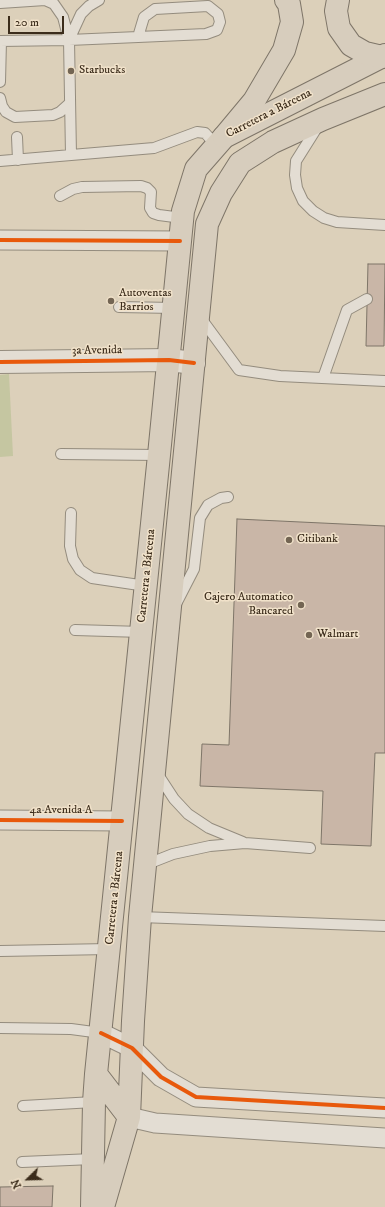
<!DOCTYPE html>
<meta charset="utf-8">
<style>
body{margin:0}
#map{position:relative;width:385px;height:1207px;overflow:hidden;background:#dcd0ba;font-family:"IM FELL DW Pica",serif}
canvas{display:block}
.north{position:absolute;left:8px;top:1159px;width:40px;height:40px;-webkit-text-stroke:3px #f1e2ca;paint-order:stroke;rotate:247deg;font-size:11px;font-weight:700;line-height:16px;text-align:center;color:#3b2c1b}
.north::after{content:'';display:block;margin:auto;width:14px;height:18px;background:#3b2c1b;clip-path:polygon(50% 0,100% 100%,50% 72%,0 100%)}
.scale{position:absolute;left:8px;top:16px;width:56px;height:18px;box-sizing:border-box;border:2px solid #3b2c1b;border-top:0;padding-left:5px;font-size:12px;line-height:14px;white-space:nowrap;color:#3b2c1b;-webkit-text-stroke:3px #f1e2ca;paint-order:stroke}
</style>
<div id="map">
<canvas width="385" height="1207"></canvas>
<div class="north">N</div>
<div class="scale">20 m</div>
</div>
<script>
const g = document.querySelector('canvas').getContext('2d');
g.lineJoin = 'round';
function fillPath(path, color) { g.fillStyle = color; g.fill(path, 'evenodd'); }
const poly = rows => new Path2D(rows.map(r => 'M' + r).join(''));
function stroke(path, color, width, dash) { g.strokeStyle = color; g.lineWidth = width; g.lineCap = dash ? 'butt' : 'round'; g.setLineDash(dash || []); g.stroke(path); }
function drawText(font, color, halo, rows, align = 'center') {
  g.font = font + ' "IM FELL DW Pica",serif'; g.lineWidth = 3; g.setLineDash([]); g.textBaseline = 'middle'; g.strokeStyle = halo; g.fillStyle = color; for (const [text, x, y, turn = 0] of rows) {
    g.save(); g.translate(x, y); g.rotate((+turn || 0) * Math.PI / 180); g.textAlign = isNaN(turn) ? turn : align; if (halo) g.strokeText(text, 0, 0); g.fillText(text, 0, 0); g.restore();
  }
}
const green = poly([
 [9,374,13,456,0,457,0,375]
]);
const building = poly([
 [368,264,385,264,384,346,366,346,368,264],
 [237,519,385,526,385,753,375,753,371,846,321,844,323,791,200,786,202,744,229,745,237,519],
 [53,1186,52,1207,0,1207,0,1187,53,1186]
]);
const service = poly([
 [0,3,45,0,54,4,63,17,69,40,71,155],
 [69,40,81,14,89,6,99,0],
 [0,41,69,40,138,37,206,34,217,30,220,22,218,14,208,6,155,9,144,17,138,37],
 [0,82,1,41],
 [0,98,2,106,6,112,15,117,53,115,60,112,70,103],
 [318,126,296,161,295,175,297,188,303,201,313,211,324,218,337,222,385,225],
 [17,137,18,160],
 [0,161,154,148,197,132,205,133,216,145],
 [60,196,73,189,82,187,141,186,147,188,151,192,150,208,153,213,159,215,182,218],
 [119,307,174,308],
 [200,317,239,370,280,376,385,381],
 [323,378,347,310,367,299],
 [61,454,159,455],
 [71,513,70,546,73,559,80,570,92,578,146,586],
 [176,604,194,569,200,518,208,505,221,498,228,497],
 [75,630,142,632],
 [157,773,174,799,188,814,209,828,243,842],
 [145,865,173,854,210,846,245,843,310,848],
 [140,917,385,926],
 [0,951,109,949],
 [0,1028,71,1029,101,1033],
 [23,1106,94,1102],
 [22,1162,93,1159]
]);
const minor = poly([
 [0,240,180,241],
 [0,820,122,821],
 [101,1033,132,1048,161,1077,196,1097,385,1108],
 [129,1117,155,1123,385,1138]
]);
const tertiary = poly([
 [0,362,169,360,194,363]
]);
const primary = poly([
 [96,1074,129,1117],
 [92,1207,94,1102,96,1074,159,455,183,211,196,169,224,137,385,55],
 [103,1207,129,1117,133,1021,140,917,207,224,221,193,240,163,273,142,323,119,385,94]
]);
const trunk = poly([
 [338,0,336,11,339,28,351,45,365,53,382,57],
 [224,137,254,101,284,50,292,22,289,4,286,0]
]);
const cycleway = poly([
 [0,240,180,241],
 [0,362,169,360,194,363],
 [0,820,122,821],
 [101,1033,132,1048,161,1077,196,1097,385,1108]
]);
const markers = [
 [71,71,4,"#736553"],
 [111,301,4,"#736553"],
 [289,540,4,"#736553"],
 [301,605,4,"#736553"],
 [309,635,4,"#736553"]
];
const poiNames = [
 ["Starbucks",79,71],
 ["Autoventas",119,294],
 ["Barrios",119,308],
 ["Citibank",297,540],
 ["Cajero Automatico",293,598,"right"],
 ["Bancared",293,612,"right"],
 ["Walmart",317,635]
];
const streetNames = [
 ["Carretera a Bárcena",269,114,-27],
 ["3a Avenida",97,351,-1],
 ["Carretera a Bárcena",147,576,-84],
 ["4a Avenida A",61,811],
 ["Carretera a Bárcena",115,898,-84]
];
fillPath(green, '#c5c6a1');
fillPath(building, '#c9b6a7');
stroke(building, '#7e7568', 1);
stroke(service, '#948c7e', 12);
stroke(minor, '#948c7e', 21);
stroke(tertiary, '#948c7e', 24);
stroke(primary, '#7e7568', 24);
stroke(trunk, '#7e7568', 24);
stroke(service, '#e3ddd3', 10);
stroke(minor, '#e3ddd3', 19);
stroke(tertiary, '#e3ddd3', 22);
stroke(primary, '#d7cdbd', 22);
stroke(trunk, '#d7cdbd', 22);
stroke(cycleway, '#e8590c', 4);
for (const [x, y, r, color] of markers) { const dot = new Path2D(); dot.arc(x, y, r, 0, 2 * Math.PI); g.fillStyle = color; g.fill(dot); stroke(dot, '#f1e2ca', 1.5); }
drawText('12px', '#3b2c1b', '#f1e2ca', poiNames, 'left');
drawText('12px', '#3b2c1b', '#f1e2ca', streetNames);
</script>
